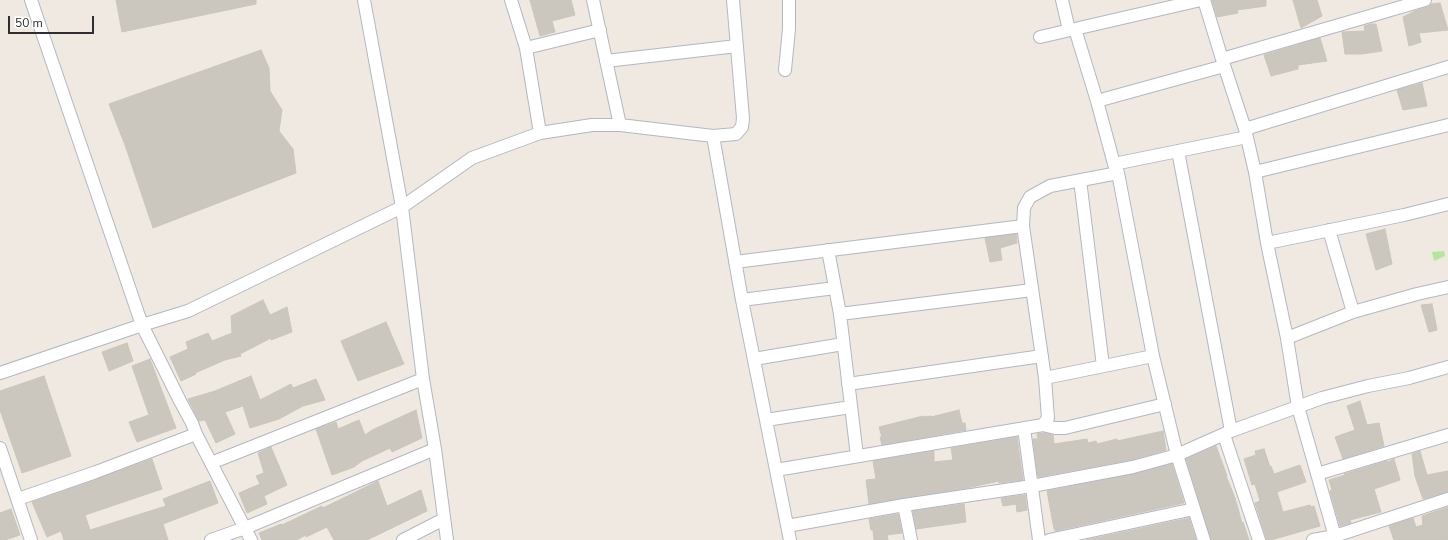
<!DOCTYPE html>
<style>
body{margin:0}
#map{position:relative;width:1448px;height:540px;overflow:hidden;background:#efe9e1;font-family:"Nunito Sans",sans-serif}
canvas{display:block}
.scale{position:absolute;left:8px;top:16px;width:86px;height:18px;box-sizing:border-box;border:2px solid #2e2e2e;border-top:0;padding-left:5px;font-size:12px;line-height:14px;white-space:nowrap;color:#2e2e2e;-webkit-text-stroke:3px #fff;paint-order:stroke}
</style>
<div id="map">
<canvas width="1448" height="540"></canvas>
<div class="scale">50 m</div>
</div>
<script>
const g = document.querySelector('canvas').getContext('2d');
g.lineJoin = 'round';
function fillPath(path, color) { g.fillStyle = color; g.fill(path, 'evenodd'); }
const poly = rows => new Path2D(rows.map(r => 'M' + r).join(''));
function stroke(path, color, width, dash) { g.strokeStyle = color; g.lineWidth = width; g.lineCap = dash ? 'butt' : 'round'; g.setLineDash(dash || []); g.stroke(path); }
const green = poly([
 [1444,251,1445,256,1434,261,1432,252]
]);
const building = poly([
 [116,0,256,0,256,4,122,32,116,0],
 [530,0,571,0,575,15,552,21,555,32,540,36,530,0],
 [1212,0,1266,0,1266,6,1237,10,1238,13,1217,17,1212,0],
 [1293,0,1317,0,1322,16,1301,28,1293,0],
 [1440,3,1448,30,1419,33,1421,42,1409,46,1403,17,1415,11,1427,7,1431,4,1440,3],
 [1371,24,1376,24,1382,51,1362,54,1345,54,1342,32,1365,31,1364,26,1371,24],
 [1320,38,1327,61,1298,65,1298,69,1271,76,1264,55,1320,38],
 [261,50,269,68,270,91,282,110,279,131,293,149,296,173,153,228,125,145,109,104,261,50],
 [1422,83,1427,106,1403,110,1397,90,1422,83],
 [1385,229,1392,264,1376,270,1366,234,1385,229],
 [1016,234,1017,243,1000,248,1002,260,990,262,985,238,1016,234],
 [263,300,270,315,287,307,292,332,271,340,271,338,240,354,241,356,225,360,195,373,196,374,181,381,170,357,188,349,186,342,208,333,212,341,232,333,231,316,263,300],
 [1432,304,1437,330,1429,332,1421,305,1432,304],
 [386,322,404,364,358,381,341,341,386,322],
 [127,343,133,361,109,371,102,352,127,343],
 [150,359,176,428,137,442,129,422,149,415,132,366,150,359],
 [44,376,71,456,22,473,0,410,0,391,44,376],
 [251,376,260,400,291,384,293,388,316,379,325,400,303,406,279,419,250,428,243,406,225,412,235,434,216,443,205,420,199,421,188,399,215,391,251,376],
 [1360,401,1367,425,1379,423,1384,446,1343,459,1335,437,1355,430,1347,406,1360,401],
 [416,410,422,438,392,452,390,448,362,461,354,467,332,475,316,429,336,422,338,429,359,420,365,435,372,430,416,410],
 [959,410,962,423,965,423,966,430,882,445,880,437,882,437,879,427,923,416,923,417,931,416,931,417,959,410],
 [1163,431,1166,450,1131,460,1038,477,1033,439,1038,439,1037,434,1043,433,1053,435,1054,444,1087,439,1088,443,1096,441,1097,444,1117,439,1117,441,1163,431],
 [1017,437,1023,480,999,483,999,481,962,489,869,504,866,480,876,479,873,461,934,451,934,462,953,460,951,448,1017,437],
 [1216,446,1227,476,1226,476,1235,498,1242,523,1243,522,1249,540,1211,540,1186,459,1216,446],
 [271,447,287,485,264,496,267,504,247,513,239,493,260,484,256,476,264,473,258,453,271,447],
 [1264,449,1270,467,1271,466,1274,474,1300,465,1306,482,1277,492,1283,512,1310,505,1311,507,1314,506,1320,526,1271,540,1267,540,1255,503,1260,501,1255,484,1252,485,1244,459,1256,455,1255,451,1264,449],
 [1420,451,1427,475,1448,471,1448,492,1423,499,1415,476,1412,454,1420,451],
 [152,459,162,489,85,515,90,530,166,506,163,499,210,481,218,503,163,524,168,540,64,540,61,531,47,537,32,502,152,459],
 [1394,459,1400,480,1374,489,1381,512,1350,520,1351,523,1340,526,1330,491,1332,490,1329,480,1345,475,1344,474,1387,461,1388,462,1394,459],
 [1172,464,1184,503,1055,531,1055,529,1054,529,1047,491,1134,474,1172,464],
 [378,481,387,506,421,490,427,511,367,540,334,540,327,527,306,537,306,535,296,540,262,540,259,533,281,524,282,525,322,506,323,508,378,481],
 [1025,495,1027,510,1017,512,1016,504,1003,506,1001,498,1025,495],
 [964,504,966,522,916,529,913,511,964,504],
 [1448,507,1448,540,1394,540,1389,526,1413,518,1416,527,1423,525,1422,516,1448,507],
 [11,509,20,535,5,540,0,540,0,513,11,509],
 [898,514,902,533,887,535,888,540,874,540,873,530,871,530,869,519,898,514],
 [1189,518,1196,540,1086,540,1189,518]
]);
const minor = poly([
 [31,0,142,325,180,401,192,423,196,434,251,540],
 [364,0,402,207,423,379,435,449,447,540],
 [511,0,526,48,540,133],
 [593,0,620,125],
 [1062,0,1069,30],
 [1204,0,1222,59,1245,129,1255,172,1267,243,1287,338,1298,407,1336,540],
 [1075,29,1097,101,1114,164,1118,173,1153,356,1177,455,1204,540],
 [1040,37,1201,0],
 [526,48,600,30],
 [1222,59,1425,0],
 [606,61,737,46],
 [785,70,789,29,789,0],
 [1097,101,1224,66],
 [1245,129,1448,67],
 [713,136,742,300,790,540],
 [1178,151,1231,431],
 [1114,164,1247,137],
 [1255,172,1448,125],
 [1080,180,1103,366],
 [1329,230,1353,312],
 [1267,243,1404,215,1448,204],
 [828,250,840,314,857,456],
 [735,262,1023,226],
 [742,300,835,288],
 [840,314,1032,290],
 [1287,338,1353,312,1417,294,1448,287],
 [754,359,843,344],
 [0,373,142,325,188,311,402,207,472,158,540,133,592,125,620,125,713,136,736,134,742,127,743,118,733,0],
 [1045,378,1153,356],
 [848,384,1042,356],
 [766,420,851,407],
 [1043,425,1048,418,1045,378,1023,226,1024,208,1030,197,1050,186,1118,173],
 [1024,428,1039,540],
 [1224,435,1259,540],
 [0,448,31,540],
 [211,463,423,379],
 [776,470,1043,425,1055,428,1065,428,1165,404],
 [1317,474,1448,435],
 [18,499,96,472,196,434],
 [904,505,911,540],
 [787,526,904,505,1032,486,1133,467,1177,455,1231,431,1322,398,1368,386,1409,378,1448,367],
 [211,540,245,528,435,449],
 [403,540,444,519],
 [1049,540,1194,509],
 [1313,540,1335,536,1448,499]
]);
fillPath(green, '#b6e59e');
fillPath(building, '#cbc7bf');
stroke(building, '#cbc5ba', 1);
stroke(minor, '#b4b7c1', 14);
stroke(minor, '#fff', 12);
</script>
